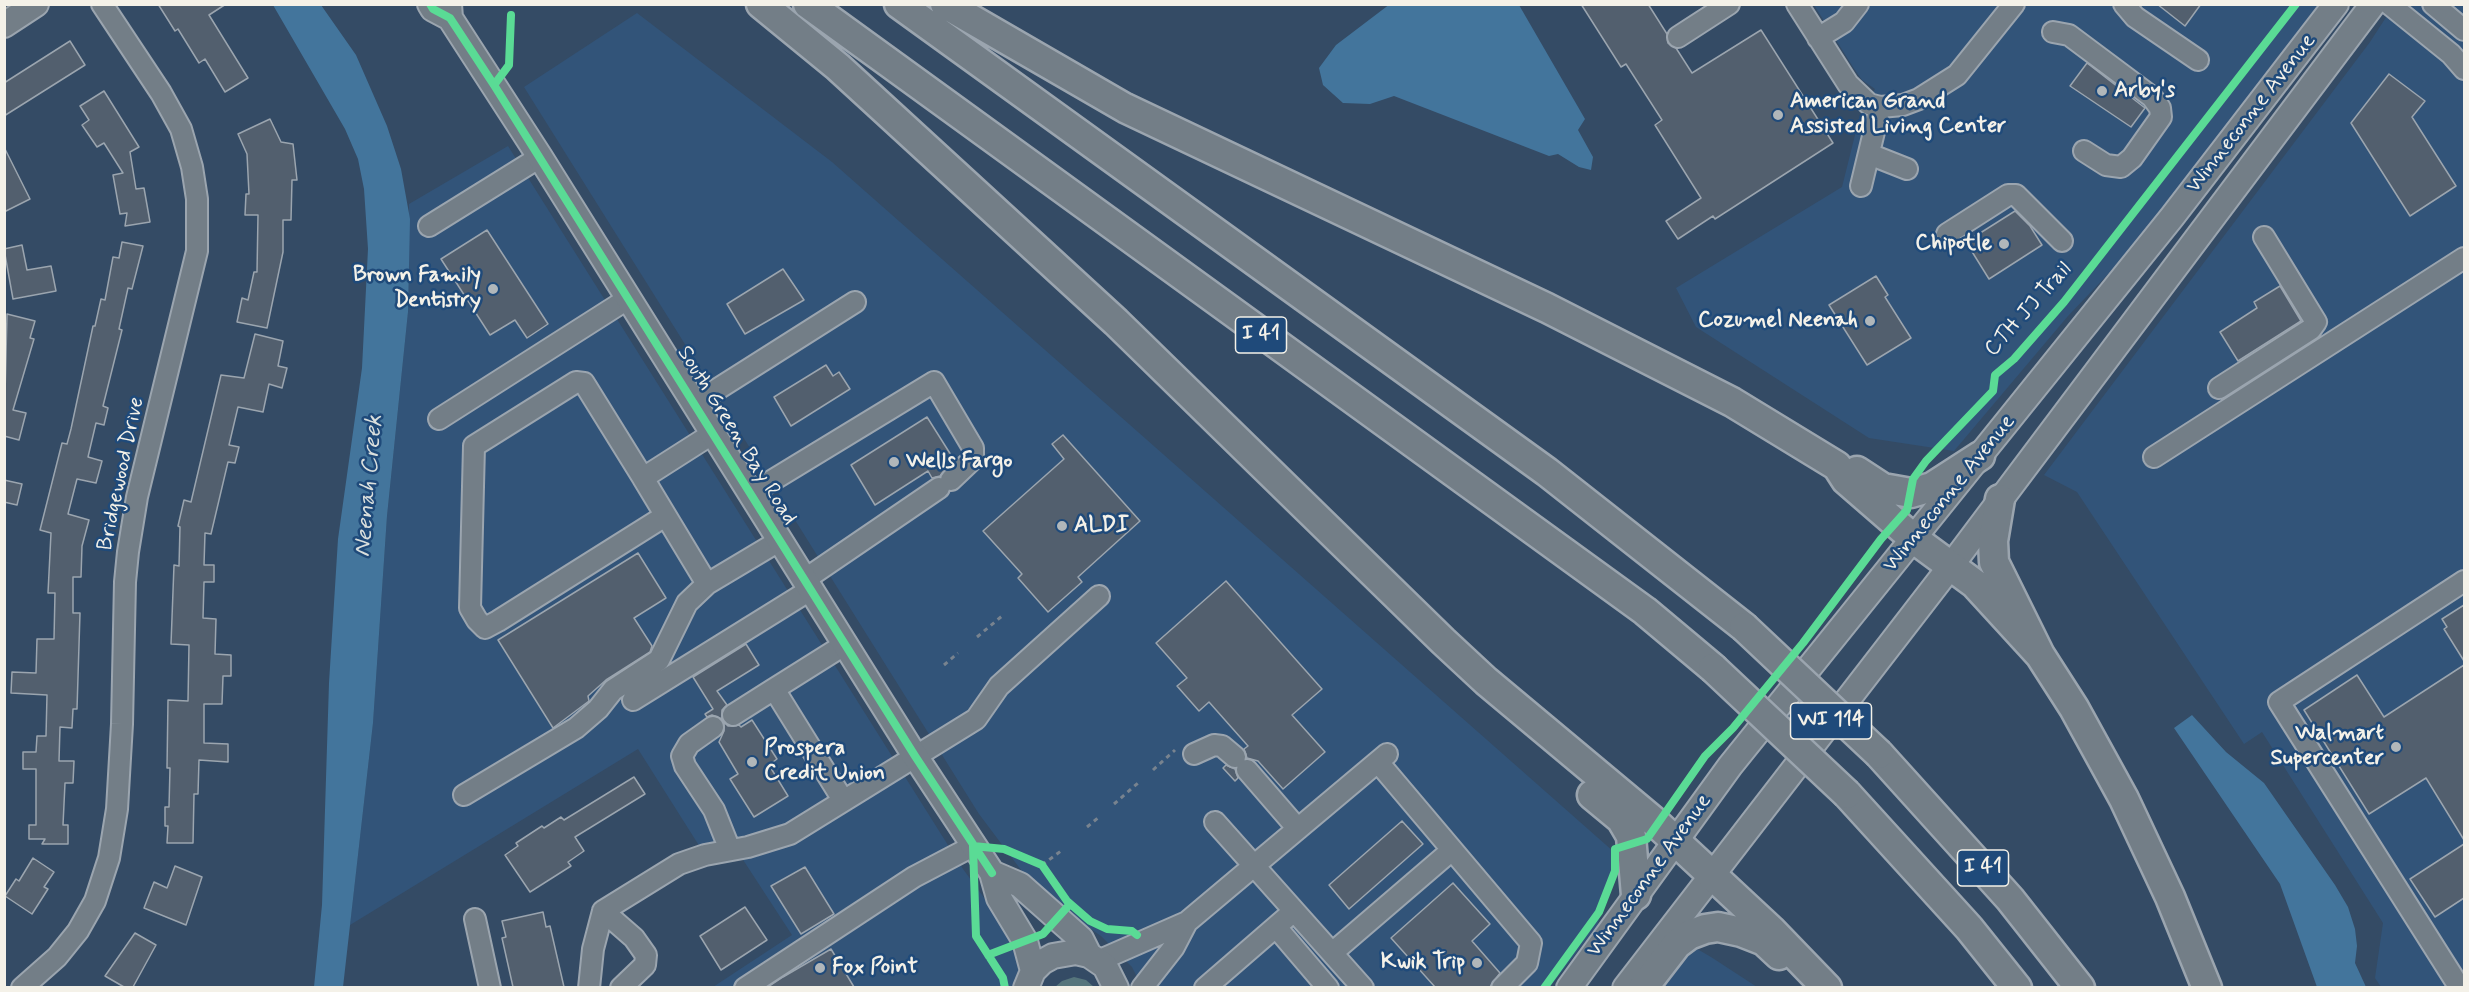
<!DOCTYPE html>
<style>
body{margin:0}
#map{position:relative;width:2469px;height:992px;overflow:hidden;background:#344b65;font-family:Mynerve,sans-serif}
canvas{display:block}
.frame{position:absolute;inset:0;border:6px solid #f4f1e8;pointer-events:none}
</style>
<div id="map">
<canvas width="2469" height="992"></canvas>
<div class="frame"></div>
</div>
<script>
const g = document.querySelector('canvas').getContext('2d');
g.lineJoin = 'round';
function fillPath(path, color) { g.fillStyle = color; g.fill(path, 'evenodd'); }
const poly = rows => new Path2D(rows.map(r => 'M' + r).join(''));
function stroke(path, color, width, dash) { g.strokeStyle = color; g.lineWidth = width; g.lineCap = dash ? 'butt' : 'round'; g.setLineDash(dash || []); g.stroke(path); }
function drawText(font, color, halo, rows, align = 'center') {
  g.font = font + ' Mynerve,sans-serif'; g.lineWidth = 5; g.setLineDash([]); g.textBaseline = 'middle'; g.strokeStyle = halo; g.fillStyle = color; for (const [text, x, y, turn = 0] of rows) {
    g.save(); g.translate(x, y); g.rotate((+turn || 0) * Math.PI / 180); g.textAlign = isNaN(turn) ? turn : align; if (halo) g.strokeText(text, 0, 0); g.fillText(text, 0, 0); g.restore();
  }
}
const built = poly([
 [1814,5,2320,5,2133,248,2068,316,1954,451,1869,438,1696,327,1676,288,1842,187,1859,119,1875,89,1862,80,1853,67],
 [2394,5,2464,5,2464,987,2381,987,2375,978,2383,923,2262,732,2244,744,2077,492,2044,475,2370,42],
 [637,13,832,162,1614,852,1612,879,1597,926,1550,987,1142,987,1132,967,1101,936,1056,905,1021,870,979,814,524,87],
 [508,146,963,869,1012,936,1020,972,1017,987,713,987,792,935,736,849,705,855,638,749,350,925,373,723,387,516,408,312,409,204],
 [1692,946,1711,957,1757,987,1650,988]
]);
const green = poly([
 [1074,977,1086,980,1094,987,1055,987,1062,981]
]);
const water = poly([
 [1390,4,1519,5,1585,119,1578,130,1593,157,1591,170,1579,167,1558,154,1549,156,1394,96,1370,104,1343,103,1323,85,1319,68,1336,45],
 [273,5,321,5,356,55,387,126,401,169,410,219,408,312,387,516,373,723,343,987,314,987,322,905,329,683,338,539,362,368,368,249,364,189,358,159,345,129],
 [2192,715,2226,752,2264,783,2335,885,2348,907,2355,929,2357,946,2355,963,2366,987,2317,987,2280,884,2174,728]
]);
const building = poly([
 [158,4,226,4,209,15,248,78,225,92,205,59,199,63,178,29,175,31,158,4],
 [1581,4,1648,4,1667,34,1668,43,1676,48,1692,73,1761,30,1833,143,1715,219,1713,216,1678,239,1666,221,1701,198,1655,125,1662,120,1626,64,1621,67,1581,4],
 [2157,4,2201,4,2185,26,2157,4],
 [70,41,85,65,4,116,4,83,70,41],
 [2087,63,2145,108,2131,127,2070,86,2087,63],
 [2389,74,2425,101,2412,117,2456,186,2410,216,2351,123,2389,74],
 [104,91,139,147,130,152,136,189,144,188,150,222,125,226,127,213,120,214,113,175,123,173,104,143,97,147,82,125,89,120,80,106,104,91],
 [270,119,281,142,293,144,297,180,292,180,291,220,283,220,283,252,267,328,237,322,242,298,248,300,254,272,257,272,258,215,245,215,246,194,249,194,247,154,238,134,270,119],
 [4,147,30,199,4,212,4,147],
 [2015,211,2030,226,2042,245,1989,279,1966,242,2015,211],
 [487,230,548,324,527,338,515,320,490,335,441,259,487,230],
 [122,242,143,246,132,289,128,288,119,329,122,330,103,406,108,408,104,425,96,423,88,457,102,461,96,483,77,479,68,514,89,520,82,546,81,577,73,577,73,613,80,613,77,709,73,709,72,728,60,727,59,761,74,761,73,783,65,783,63,825,68,825,68,844,42,844,45,839,29,839,29,825,36,825,36,769,23,769,23,752,36,752,37,736,46,736,47,695,11,693,12,672,36,673,37,639,54,639,55,593,48,593,51,533,40,530,62,443,67,444,71,429,93,326,95,326,101,299,105,300,113,257,119,258,122,242],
 [22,245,27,270,51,266,56,291,13,299,4,249,22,245],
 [783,269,804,300,745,334,727,304,783,269],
 [1876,276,1888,295,1885,297,1911,338,1867,365,1829,305,1876,276],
 [2280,286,2301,321,2238,361,2220,332,2257,308,2254,302,2280,286],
 [7,314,35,321,30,338,34,339,13,410,26,413,19,440,4,436,7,314],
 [255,334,283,341,278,366,287,368,282,388,269,384,263,412,238,407,229,445,239,447,235,463,228,462,211,534,205,533,204,565,214,565,214,582,204,582,203,618,216,619,215,654,231,655,231,676,223,676,222,704,204,704,204,743,228,744,228,762,199,760,198,794,194,794,193,843,167,843,168,826,165,826,165,807,169,807,170,768,167,768,168,700,188,701,189,645,171,644,174,565,179,566,180,527,178,526,184,500,191,502,221,375,244,378,255,334],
 [826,365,833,376,839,372,850,389,791,426,774,397,826,365],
 [927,417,951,455,940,462,945,470,940,476,932,478,928,471,875,505,851,465,927,417],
 [1063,435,1140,521,1078,577,1082,582,1048,612,1018,578,1022,574,983,531,1064,459,1052,444,1063,435],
 [4,480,22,484,17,505,4,502,4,480],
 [638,553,666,598,634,618,652,646,650,652,606,680,588,696,589,701,553,728,498,640,638,553],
 [1226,581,1322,689,1292,715,1325,752,1283,789,1258,761,1247,758,1244,749,1248,746,1209,702,1199,711,1177,686,1187,678,1156,643,1226,581],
 [2464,605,2464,661,2444,629,2447,627,2442,619,2464,605],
 [746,644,759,665,717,691,727,705,722,710,722,719,712,715,707,717,705,714,713,709,693,677,746,644],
 [2464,665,2464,840,2426,778,2369,814,2304,710,2357,675,2384,717,2464,665],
 [752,720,777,759,769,765,788,796,754,817,730,779,738,774,719,742,724,731,724,722,728,726,739,725,741,727,752,720],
 [1226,765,1235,769,1238,778,1235,781,1223,768,1226,765],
 [634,777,645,794,575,837,584,851,568,862,571,866,530,892,505,855,518,846,516,843,542,826,544,828,561,817,564,820,634,777],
 [1402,821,1423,844,1349,909,1329,885,1402,821],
 [2464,844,2464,898,2435,917,2410,879,2464,844],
 [33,858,54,872,44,887,48,889,32,914,5,896,16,879,19,881,33,858],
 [175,866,202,877,186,925,144,908,154,882,167,888,175,866],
 [805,867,834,914,801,934,771,886,805,867],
 [1453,883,1490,924,1472,941,1500,973,1490,987,1435,987,1391,938,1453,883],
 [745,907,767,940,721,970,700,936,745,907],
 [543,912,546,927,550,926,564,987,513,987,502,938,506,937,502,921,543,912],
 [135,933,156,945,133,987,124,987,105,976,135,933],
 [831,949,854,987,768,987,783,977,831,949]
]);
const path = poly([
 [977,637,1002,616],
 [944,665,958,653],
 [1153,770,1175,750],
 [1114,804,1138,783],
 [1087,827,1099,817],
 [1042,865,1061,851]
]);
const minor = poly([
 [1797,4,1848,84,1869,104,1880,107,1903,105,1919,99,1957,75,2014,4],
 [2124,4,2135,17,2198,60],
 [2389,4,2451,54,2464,69],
 [2433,4,2464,30],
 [2053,32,2069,35,2152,97,2160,108,2161,117,2132,158,2121,167,2106,165,2084,151],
 [1678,37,1729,4],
 [1818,38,1844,22,1858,4],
 [1869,154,1907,169],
 [1861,186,1880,107],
 [429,226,540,157],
 [1947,234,2008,195,2016,195,2062,241],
 [2219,388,2311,329,2316,322,2264,237],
 [694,404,855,302],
 [439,419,629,298],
 [712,434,643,478,707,584,779,541],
 [2154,457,2464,258],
 [643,478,584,383,576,382,474,446,470,608,477,620,485,628,498,621,665,516],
 [750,494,934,382,973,448,973,459,951,480],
 [804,580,939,488],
 [633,700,810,590],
 [733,715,774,689],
 [713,727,689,744,682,756,685,766,714,810,730,850],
 [1194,754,1214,745,1222,746,1235,757],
 [1378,762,1531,943,1527,963,1502,988],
 [1247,770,1298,829],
 [464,795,576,728,598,709,613,690,659,660,687,603,707,584],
 [843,800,774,689,844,645],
 [1215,822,1363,988],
 [603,911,679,864,705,855,748,847,790,834,976,719,999,686,1099,596],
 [603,911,634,938,646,955,645,965,621,988],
 [475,919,490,988],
 [1276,927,1328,988],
 [1332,953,1452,850],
 [1098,961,1187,922,1387,754],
 [22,988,57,957,78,931,95,901,109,858,117,809,122,724,125,582,128,552,137,497,197,251,197,199,192,167,181,129,161,93,102,4],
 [589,988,593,949,603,911],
 [745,988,914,877,973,846],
 [1142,988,1174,947,1187,922],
 [1205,988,1294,911],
 [2460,988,2279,702,2464,581]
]);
const major = poly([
 [430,4,433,9,450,18],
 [449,4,450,18,540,157,915,756,992,873,999,898,1025,941,1033,971],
 [4,25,36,4],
 [992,873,1020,885,1081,939,1089,955],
 [1026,988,1033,971,1042,962,1053,956,1076,952,1089,955,1105,966,1116,988],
 [1569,988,1730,766,2172,217,2336,4],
 [1625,988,1950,567,2373,4]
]);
const highway = poly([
 [761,4,838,67,1116,322,1443,641,1486,681,1656,823,1771,930,1827,988],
 [808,4,1645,611,1713,668],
 [899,4,1547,472,1744,627],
 [945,4,1125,108,1547,308,1732,402,1837,466,1846,480,1914,539,1975,584,2040,655],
 [1857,471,1883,488,1911,493,1932,487,1980,456],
 [2000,499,1993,541,1994,562,2040,655,2074,708,2124,799,2170,897,2207,988],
 [1879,754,2010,899,2080,988],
 [1847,794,1969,928,2017,988],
 [1592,795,1621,819,1631,836,1636,895],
 [1643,988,1677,944,1689,935,1705,929,1718,927,1741,932,1764,941,1779,955]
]);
const highwayBridge = poly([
 [1744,627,1879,754],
 [1713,668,1847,794]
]);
const cycleway = poly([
 [430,4,433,9,450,18,494,85,915,756,992,873],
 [494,85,509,65,511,15],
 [988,955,1043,934,1070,904],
 [1005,988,1003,978,976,936,973,846,1004,849,1042,865,1067,901,1090,921,1107,929,1132,931,1137,935],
 [1544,988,1599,912,1615,871,1615,849,1647,839,1705,756,1733,728,1803,643,1881,539,1907,510,1913,479,1926,461,1993,391,1995,375,2014,359,2064,302,2296,4]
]);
const markers = [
 [2102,91,6,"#b1b7ba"],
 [1778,115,6,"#b1b7ba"],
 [2004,244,6,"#b1b7ba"],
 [493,289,6,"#b1b7ba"],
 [1870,321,6,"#b1b7ba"],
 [894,462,6,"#b1b7ba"],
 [1062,526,6,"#b1b7ba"],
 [2396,747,6,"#b1b7ba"],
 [752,762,6,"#b1b7ba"],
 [1477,963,6,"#b1b7ba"],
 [820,968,6,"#b1b7ba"]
];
const shields = [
 [1261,335,51],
 [1831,721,81],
 [1983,868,51]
];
const shieldNames = [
 ["I 41",1261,335],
 ["WI 114",1831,721],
 ["I 41",1983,868]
];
const poiNames = [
 ["Arby's",2114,91],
 ["American Grand",1790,102],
 ["Assisted Living Center",1790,127],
 ["Chipotle",1992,244,"right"],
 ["Brown Family",481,276,"right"],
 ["Dentistry",481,301,"right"],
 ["Cozumel Neenah",1858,321,"right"],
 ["Wells Fargo",906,462],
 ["ALDI",1074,526],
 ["Walmart",2384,734,"right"],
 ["Supercenter",2384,759,"right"],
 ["Prospera",764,749],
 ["Credit Union",764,774],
 ["Kwik Trip",1465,963,"right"],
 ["Fox Point",832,968]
];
const streetNames = [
 ["Winneconne Avenue",2252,114,-52],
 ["CTH JJ Trail",2029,310,-48],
 ["South Green Bay Road",736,436,58],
 ["Bridgewood Drive",122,474,-78],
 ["Winneconne Avenue",1950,494,-51],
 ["Winneconne Avenue",1650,876,-54]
];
const waterNames = [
 ["Neenah Creek",370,486,-85]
];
fillPath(built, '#325479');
fillPath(green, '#56757c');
fillPath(water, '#43759c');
fillPath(building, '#525f6e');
stroke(building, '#9ba5af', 1.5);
stroke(minor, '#9ba5af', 24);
stroke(major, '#9ba5af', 28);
stroke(highway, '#9ba5af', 33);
stroke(path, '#78838f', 3, [4.5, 4.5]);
stroke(minor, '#737e87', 20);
stroke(major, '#737e87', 24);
stroke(highway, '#737e87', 28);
stroke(highwayBridge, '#9ba5af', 33, []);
stroke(highwayBridge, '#737e87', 28);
stroke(cycleway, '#5adb95', 8);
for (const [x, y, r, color] of markers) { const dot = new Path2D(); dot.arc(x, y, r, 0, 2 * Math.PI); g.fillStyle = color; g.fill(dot); stroke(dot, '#1f4a7a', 2); }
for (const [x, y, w] of shields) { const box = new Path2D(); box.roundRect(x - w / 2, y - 18, w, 36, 4.5); g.fillStyle = '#1f4a7a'; g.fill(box); stroke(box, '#f4f1e8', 1.5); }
drawText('bold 21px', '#f4f1e8', null, shieldNames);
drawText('bold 22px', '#f4f1e8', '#1f4a7a', poiNames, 'left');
drawText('22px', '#f4f1e8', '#1f4a7a', streetNames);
drawText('italic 24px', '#dadfdd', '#1f4a7a', waterNames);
</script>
